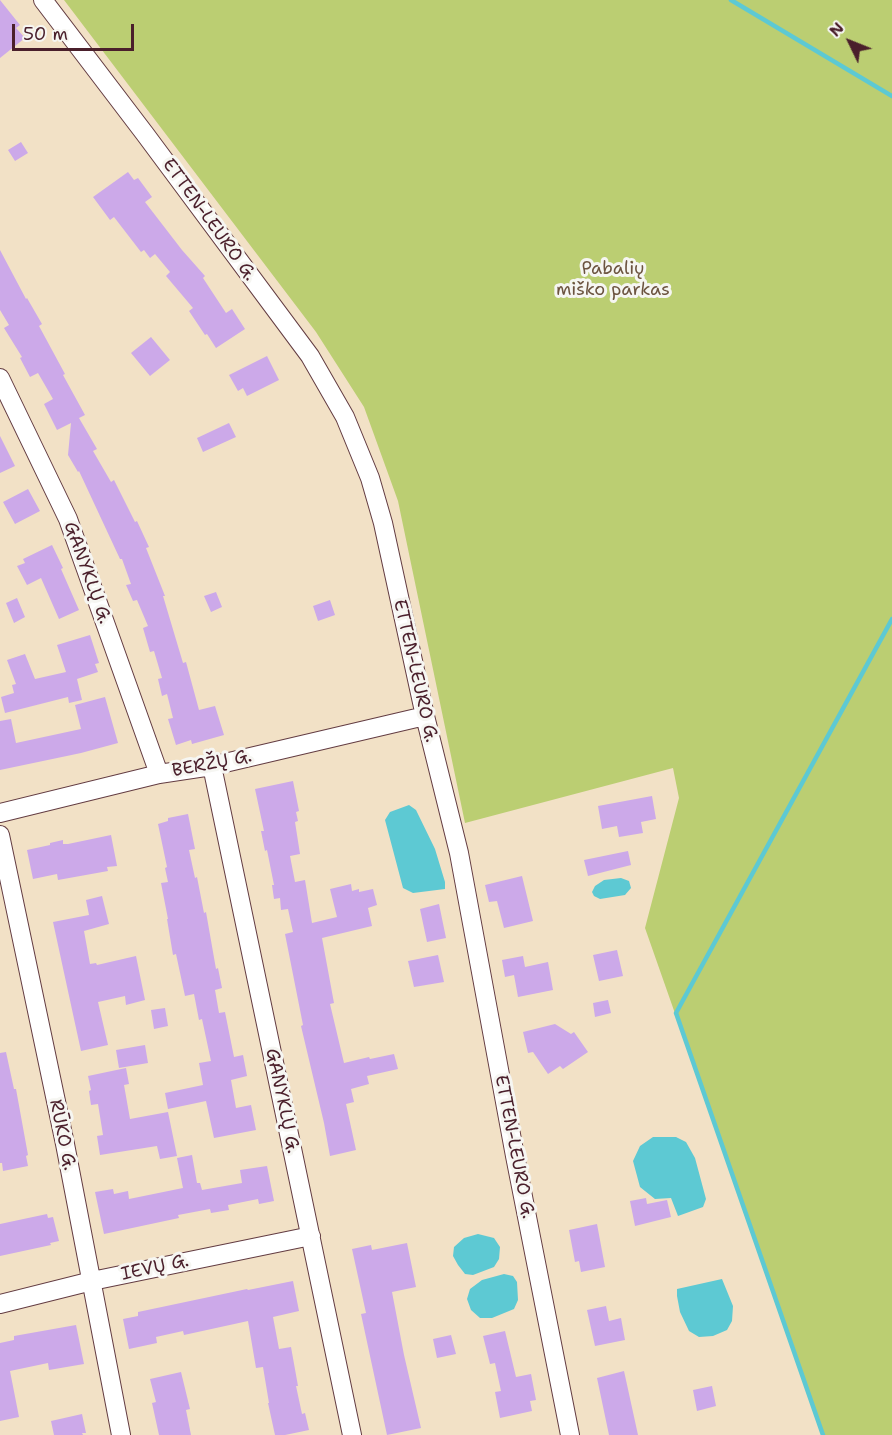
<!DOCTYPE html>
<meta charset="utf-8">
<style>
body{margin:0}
#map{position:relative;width:892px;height:1435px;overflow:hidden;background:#f2e1c6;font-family:"Shantell Sans",sans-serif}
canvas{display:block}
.north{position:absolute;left:820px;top:12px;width:60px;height:60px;-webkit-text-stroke:4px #f6f6f2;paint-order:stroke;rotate:313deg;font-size:16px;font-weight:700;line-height:24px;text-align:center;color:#4a1f2b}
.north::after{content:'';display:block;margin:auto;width:21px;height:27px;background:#4a1f2b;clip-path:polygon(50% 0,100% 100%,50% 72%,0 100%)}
.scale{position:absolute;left:12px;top:24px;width:122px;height:27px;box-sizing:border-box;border:3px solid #4a1f2b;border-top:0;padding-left:8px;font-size:18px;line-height:21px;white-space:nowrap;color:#4a1f2b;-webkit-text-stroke:4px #f6f6f2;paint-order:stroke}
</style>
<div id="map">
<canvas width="892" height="1435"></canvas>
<div class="north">N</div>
<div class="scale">50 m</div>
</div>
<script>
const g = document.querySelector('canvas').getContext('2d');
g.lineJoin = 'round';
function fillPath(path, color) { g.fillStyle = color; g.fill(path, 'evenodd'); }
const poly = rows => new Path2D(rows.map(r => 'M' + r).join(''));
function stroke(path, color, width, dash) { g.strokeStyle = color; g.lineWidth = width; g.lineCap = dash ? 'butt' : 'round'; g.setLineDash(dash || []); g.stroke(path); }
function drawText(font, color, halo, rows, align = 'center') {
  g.font = font + ' "Shantell Sans",sans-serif'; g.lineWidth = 6; g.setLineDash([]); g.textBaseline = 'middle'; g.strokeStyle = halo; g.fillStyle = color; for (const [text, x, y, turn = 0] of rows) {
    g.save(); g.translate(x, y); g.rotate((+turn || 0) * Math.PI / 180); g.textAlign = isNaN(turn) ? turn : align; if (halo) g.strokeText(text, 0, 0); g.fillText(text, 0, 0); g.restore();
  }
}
const green = poly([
 [64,0,892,0,892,1435,823,1435,645,928,679,798,673,768,465,823,398,501,364,407,316,332]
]);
const water = poly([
 [409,805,416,810,435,849,445,882,445,889,413,893,403,888,385,820,390,812],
 [621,878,629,881,631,888,625,895,600,899,594,896,592,892,595,886,604,880],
 [653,1137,676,1137,686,1142,695,1158,706,1199,703,1207,678,1216,671,1198,655,1199,640,1187,633,1161,640,1146],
 [478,1234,494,1238,500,1247,499,1259,494,1267,473,1275,465,1274,458,1265,453,1256,454,1247,464,1238],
 [504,1274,513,1276,517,1282,518,1300,514,1309,492,1318,480,1318,471,1310,467,1299,470,1289,482,1280],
 [722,1279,733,1306,732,1321,727,1330,713,1336,699,1337,689,1331,680,1312,677,1296,677,1289]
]);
const stream = poly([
 [731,0,892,96],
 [823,1435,676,1013,892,619]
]);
const building = poly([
 [0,0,20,25,16,28,25,38,0,58],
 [21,142,28,153,15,161,8,150],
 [128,172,134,180,138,178,152,197,145,202,182,250,205,276,203,278,226,313,232,309,245,329,216,348,207,334,205,335,189,311,193,308,166,276,170,272,155,254,150,258,144,250,141,252,114,217,110,220,93,197],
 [0,250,26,299,27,298,42,324,39,326,65,374,63,375,85,415,79,418,97,449,93,451,111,482,114,480,135,522,137,521,149,547,146,548,165,596,163,596,183,663,186,662,199,710,215,706,224,735,192,744,191,740,176,745,168,719,173,718,167,694,162,696,158,679,162,678,154,651,150,652,143,628,148,626,137,600,133,601,126,585,131,584,122,559,120,559,79,471,78,472,68,455,71,423,57,430,44,404,53,399,38,373,30,377,20,358,22,357,4,328,9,325,0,310],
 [151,337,170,360,150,376,131,353],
 [267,356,279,380,247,396,243,388,238,391,229,375],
 [229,423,236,437,203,452,197,438],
 [0,436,15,466,0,473],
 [28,489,40,511,15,524,3,502],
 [52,545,63,568,61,569,79,610,59,619,41,578,27,585,17,566,25,563,23,559],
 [216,592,222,607,211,612,204,596],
 [17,598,25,617,14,623,6,603],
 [330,600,335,615,318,621,313,606],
 [90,635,99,663,95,664,98,672,77,679,82,700,69,703,68,697,5,713,1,697,14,693,12,685,16,684,7,660,25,654,35,679,66,672,57,645],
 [105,697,118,743,81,753,0,770,0,721,11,719,16,743,81,729,75,705],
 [293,781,299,811,296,812,298,821,295,822,300,854,290,856,295,882,305,880,312,923,337,917,330,889,351,884,352,891,359,889,359,892,373,889,377,905,368,908,372,926,322,938,334,1003,330,1004,344,1063,369,1057,370,1059,394,1054,398,1069,367,1076,369,1084,351,1089,354,1102,346,1104,356,1150,330,1156,324,1123,301,1026,303,1025,285,934,293,932,288,909,281,910,280,898,274,899,272,885,274,885,267,850,265,851,261,831,264,831,255,789],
 [652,796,656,819,641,822,643,833,619,837,617,826,602,829,598,806],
 [188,814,195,849,189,850,195,878,197,877,204,913,206,912,216,969,218,968,222,988,215,990,219,1013,225,1012,234,1057,243,1055,247,1076,231,1080,236,1108,251,1105,256,1130,214,1138,206,1101,168,1109,165,1093,203,1085,199,1063,211,1061,202,1019,199,1020,194,994,185,996,176,954,173,955,167,919,168,919,161,883,168,882,165,868,167,867,158,824,168,821,168,818],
 [111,835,117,866,107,867,108,871,58,880,57,874,33,879,27,850,50,845,50,843,63,840,63,844,68,844],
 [628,851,631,865,588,876,584,860],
 [522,876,533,921,504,928,497,901,489,902,485,885],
 [102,896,109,924,84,931,90,964,96,963,97,965,136,956,145,1000,126,1005,125,996,98,1002,108,1045,81,1051,53,922,89,915,86,900],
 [439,904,446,938,427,942,420,909],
 [617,950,623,976,599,981,593,955],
 [438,955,444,982,414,987,408,961],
 [523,956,525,967,548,962,553,990,518,997,514,975,505,977,502,960],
 [608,1000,611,1013,595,1017,593,1003],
 [165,1008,168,1026,154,1029,151,1010],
 [555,1024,571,1034,574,1032,588,1052,563,1069,560,1066,548,1074,533,1052,528,1053,523,1032],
 [145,1045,148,1063,119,1068,116,1050],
 [6,1052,14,1089,16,1089,28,1155,26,1156,28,1166,3,1171,2,1163,0,1163,0,1053],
 [126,1068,129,1084,124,1085,130,1119,168,1112,177,1156,160,1159,157,1146,100,1155,97,1136,103,1135,98,1104,91,1105,89,1091,91,1090,88,1076],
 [192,1155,197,1183,200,1183,202,1190,242,1183,240,1170,267,1166,274,1201,259,1204,258,1199,228,1205,229,1210,211,1213,210,1209,178,1215,179,1218,104,1234,95,1192,113,1189,114,1194,128,1191,129,1199,183,1188,177,1158],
 [646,1198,647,1204,667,1200,671,1217,635,1226,630,1201],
 [47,1214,48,1218,53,1217,59,1241,50,1243,51,1245,0,1256,0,1224],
 [597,1224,605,1267,581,1272,579,1261,575,1262,569,1230],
 [407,1243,416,1287,392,1292,404,1355,421,1428,387,1435,361,1314,366,1313,352,1249,371,1245,372,1250],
 [293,1281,299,1311,273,1317,279,1349,291,1347,298,1386,296,1386,302,1414,305,1413,309,1430,285,1435,275,1435,268,1403,269,1403,263,1367,256,1368,248,1321,184,1335,183,1331,156,1337,157,1343,129,1349,123,1319,138,1316,138,1312,247,1289,248,1290],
 [606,1306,609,1321,621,1318,625,1340,595,1346,587,1310],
 [76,1325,84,1364,49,1370,48,1363,10,1371,19,1417,0,1421,0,1343,14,1340,14,1336],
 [505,1331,516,1377,531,1374,536,1400,530,1401,532,1411,500,1418,495,1392,501,1391,495,1363,490,1364,483,1336],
 [451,1335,456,1354,437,1358,433,1339],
 [624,1371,638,1435,609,1435,597,1378],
 [181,1372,190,1409,186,1410,191,1435,159,1435,152,1403,156,1402,150,1379],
 [712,1386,716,1406,697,1411,693,1390],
 [82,1414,86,1433,82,1433,83,1435,54,1435,51,1421]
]);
const street = poly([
 [43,0,145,134,310,356,345,417,370,478,383,523,425,716,459,853,515,1156,570,1435],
 [0,378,68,519,159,774],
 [212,766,352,1435],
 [0,813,159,774,212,766,425,716],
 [0,835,65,1144,121,1435],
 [0,1304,92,1281,311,1236]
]);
const streetNames = [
 ["ETTEN-LEURO G.",209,220,54],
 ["GANYKLŲ G.",87,573,70],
 ["ETTEN-LEURO G.",415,671,77],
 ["BERŽŲ G.",212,764,-11],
 ["GANYKLŲ G.",282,1101,78],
 ["RŪKO G.",62,1135,78],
 ["ETTEN-LEURO G.",514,1147,79],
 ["IEVŲ G.",155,1268,-12]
];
const parkNames = [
 ["Pabalių",613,269],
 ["miško parkas",613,290]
];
fillPath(green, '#bbce72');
fillPath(water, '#5dc9d3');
stroke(stream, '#5dc9d3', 4.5);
fillPath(building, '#cca9e9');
stroke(street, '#633c42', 20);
stroke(street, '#fff', 18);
drawText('18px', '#4a1f2b', '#f6f6f2', streetNames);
drawText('18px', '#6c5440', '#f6f6f2', parkNames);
</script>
